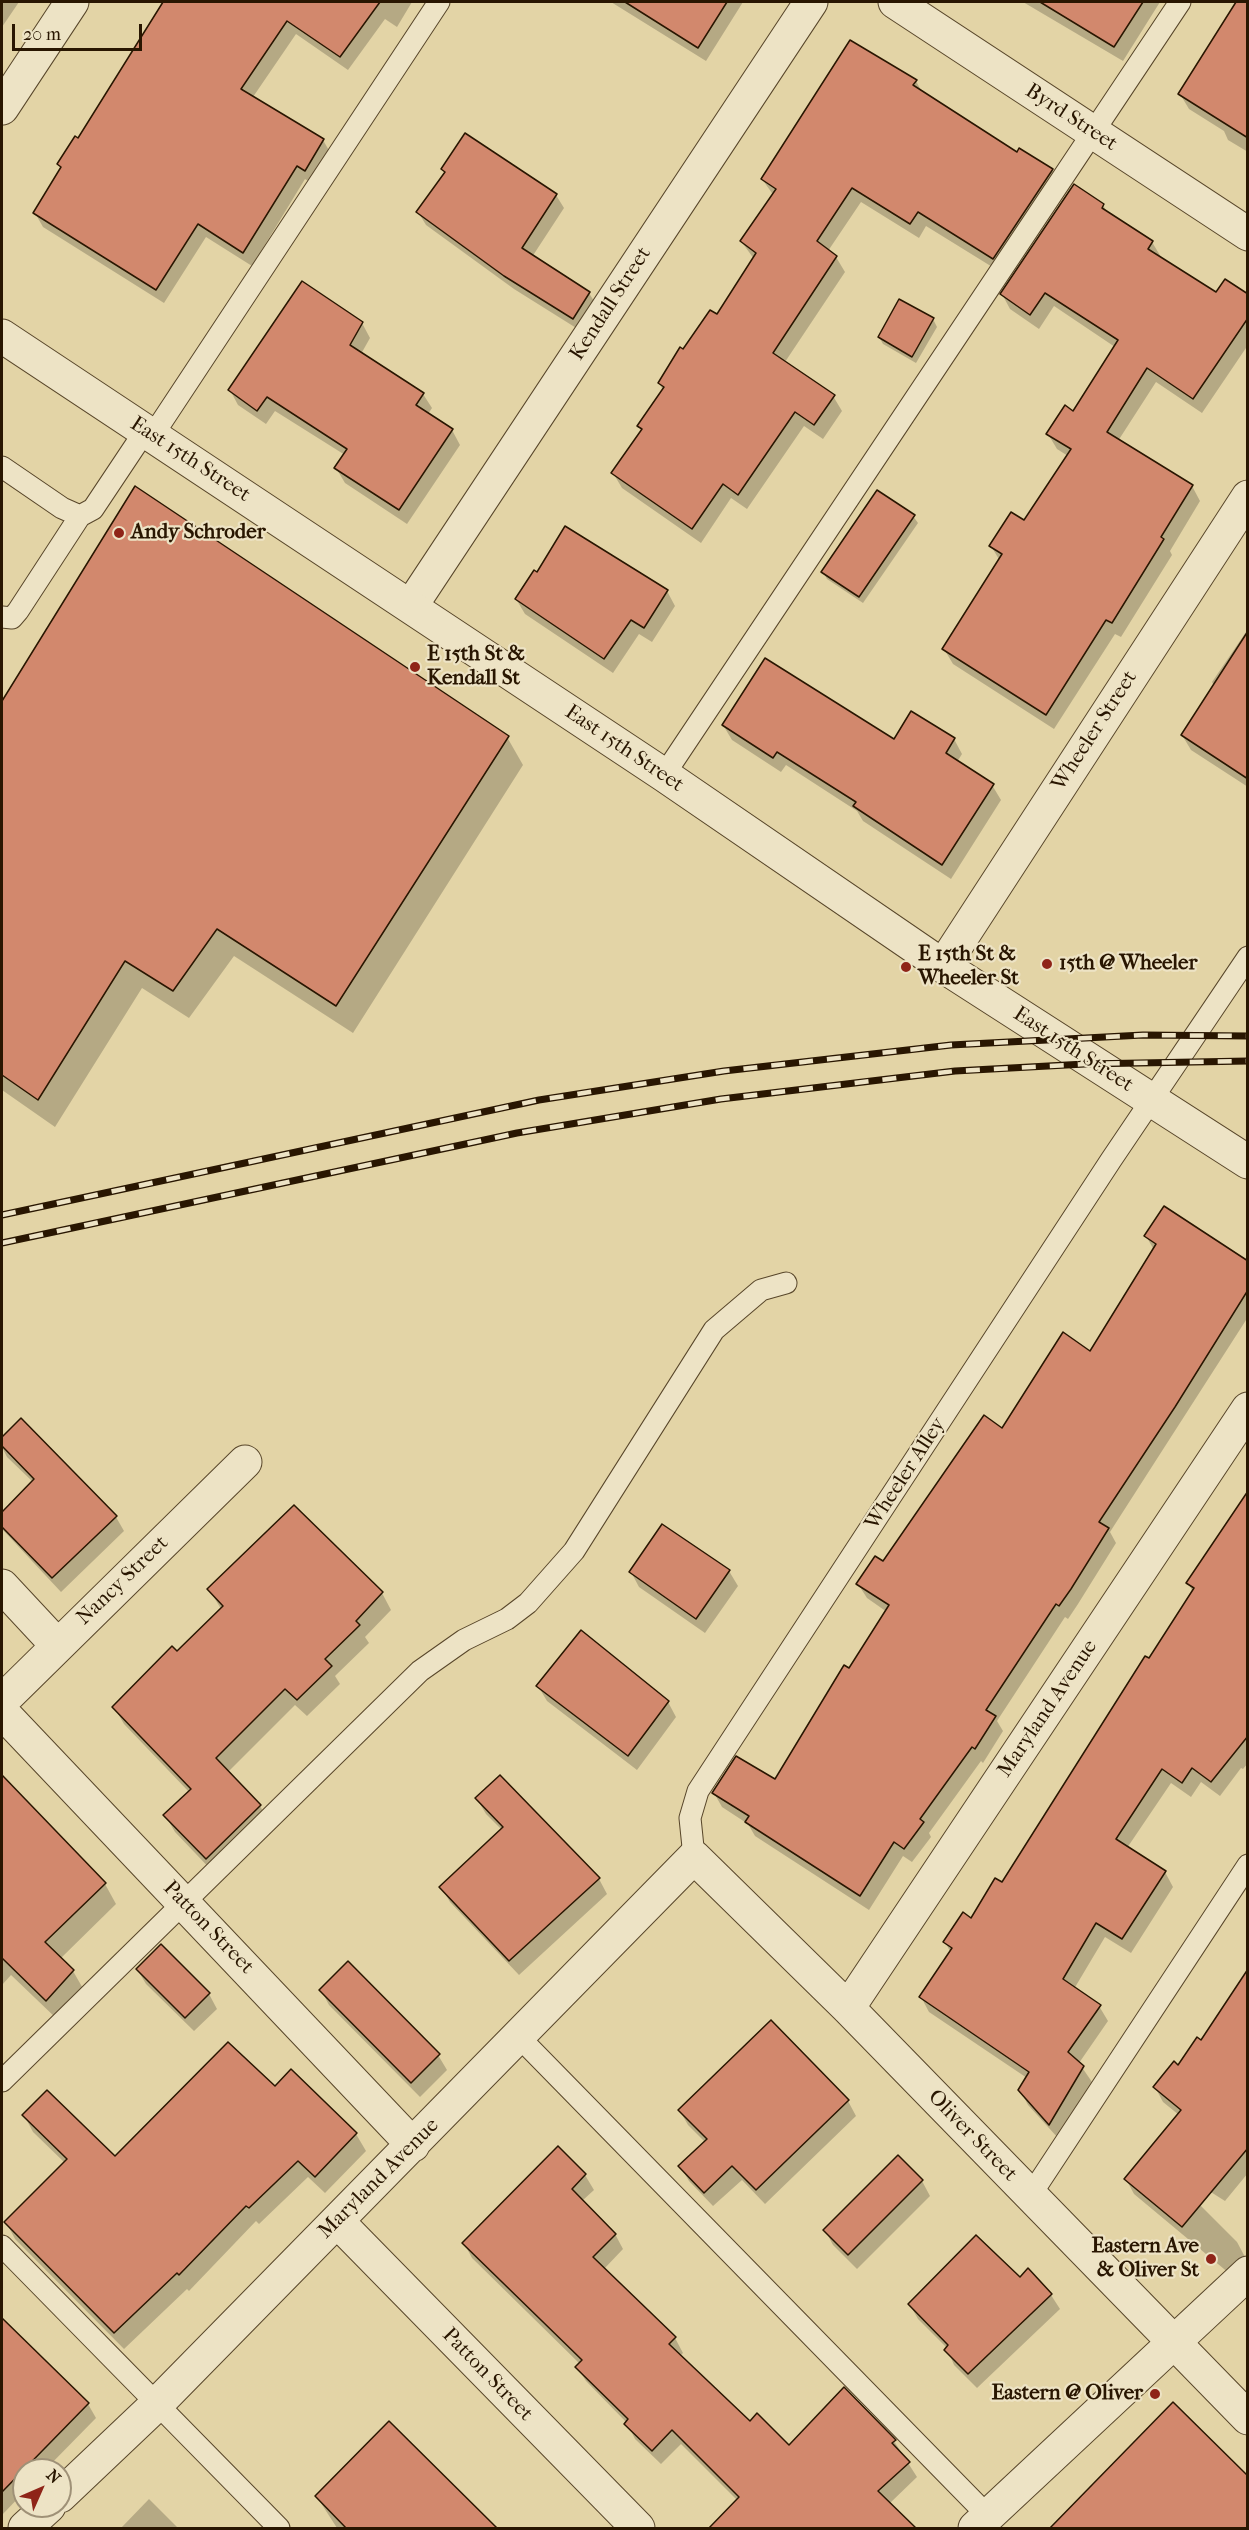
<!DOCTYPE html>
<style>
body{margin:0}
#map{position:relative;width:1249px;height:2530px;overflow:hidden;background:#e3d4a6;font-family:"IM FELL French Canon",serif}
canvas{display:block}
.frame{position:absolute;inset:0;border:3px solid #291601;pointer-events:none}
.north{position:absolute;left:12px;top:2458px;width:60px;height:60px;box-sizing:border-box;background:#ede3c5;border:2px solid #9f9177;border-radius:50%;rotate:45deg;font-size:16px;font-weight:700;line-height:24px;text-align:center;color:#291601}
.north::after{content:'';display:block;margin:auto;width:21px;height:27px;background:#8f2418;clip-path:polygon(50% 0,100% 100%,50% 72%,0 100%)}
.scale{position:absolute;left:12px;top:24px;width:130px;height:27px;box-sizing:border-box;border:3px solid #291601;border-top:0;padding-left:8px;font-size:18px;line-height:21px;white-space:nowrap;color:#291601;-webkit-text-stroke:4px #ede3c5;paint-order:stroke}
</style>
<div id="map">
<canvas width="1249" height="2530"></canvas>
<div class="frame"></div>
<div class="north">N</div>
<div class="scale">20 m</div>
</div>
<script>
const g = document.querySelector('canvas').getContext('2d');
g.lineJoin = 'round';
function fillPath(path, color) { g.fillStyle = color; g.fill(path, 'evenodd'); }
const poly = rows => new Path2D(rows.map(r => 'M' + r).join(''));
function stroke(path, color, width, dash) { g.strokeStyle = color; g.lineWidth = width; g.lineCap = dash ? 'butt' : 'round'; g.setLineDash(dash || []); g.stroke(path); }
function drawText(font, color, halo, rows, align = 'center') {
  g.font = font + ' "IM FELL French Canon",serif'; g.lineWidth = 4.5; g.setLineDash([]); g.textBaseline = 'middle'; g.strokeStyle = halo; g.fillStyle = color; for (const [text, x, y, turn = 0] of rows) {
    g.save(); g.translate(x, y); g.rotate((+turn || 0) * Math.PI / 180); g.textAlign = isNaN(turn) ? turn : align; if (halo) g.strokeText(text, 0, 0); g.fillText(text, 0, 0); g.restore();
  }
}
const shadow = poly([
 [2,2,19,2,2,27],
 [165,2,412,2,397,27,385,19,348,70,296,34,253,97,323,140,331,154,313,184,305,179,252,266,206,237,164,303,43,227,35,213,61,169,59,164,78,140],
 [611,2,743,2,706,61],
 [1023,2,1160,2,1123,61],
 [1248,16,1248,152,1228,140,1224,131,1189,109,1180,94],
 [916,81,923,94,1017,154,1052,170,1060,185,1002,273,926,226,919,238,861,202,828,251,836,257,845,272,785,362,833,396,842,411,823,439,804,426,747,509,731,498,701,543,622,488,613,473,642,432,639,426,663,390,659,383,683,351,717,316,754,259,741,241,774,196,762,179],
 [443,169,556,195,564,208,532,257,589,293,597,306,581,331,514,289,426,225,418,212,445,173],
 [1103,205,1108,214,1152,242,1161,257,1216,294,1248,295,1248,345,1202,413,1156,382,1118,441,1192,486,1200,501,1170,551,1172,555,1121,637,1115,634,1054,729,953,664,944,649,1000,561,991,546,1024,522,1068,456,1057,449,1048,434,1073,413,1115,347,1054,306,1039,329,1010,309,1002,294],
 [933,319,937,327,916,363,883,344,879,337],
 [362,323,370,338,361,354,423,394,432,408,428,414,452,430,460,445,407,524,345,483,336,468,345,455,275,411,266,424,238,405,230,390],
 [136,488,507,737,523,765,353,1033,234,956,189,1018,142,988,55,1127,2,1090,2,703],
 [913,516,918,523,863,603,827,579,823,572],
 [667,591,675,606,652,642,639,634,613,673,525,614,516,599],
 [1248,629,1248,787,1191,750,1182,735,1214,686,1212,682],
 [723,725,895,741,954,739,962,754,957,762,992,785,1001,800,951,879,863,821,857,811,786,765,781,772,732,740],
 [1146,1236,1248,1263,1248,1317,1110,1532,1116,1543,1078,1604,1068,1619,1065,1617,997,1721,1003,1731,983,1763,981,1761,929,1833,931,1837,912,1862,903,1856,869,1910,755,1836,748,1824,722,1807,714,1793,776,1781,887,1612,867,1598,858,1584,883,1564,1002,1430,1090,1353,1154,1250],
 [21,1420,116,1517,124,1531,61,1592,2,1529,2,1514,33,1482,7,1457,2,1447,2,1439],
 [1248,1513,1248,1763,1243,1769,1241,1768,1220,1796,1201,1782,1191,1797,1171,1783,1127,1848,1165,1872,1173,1887,1131,1953,1105,1937,1074,1989,1099,2006,1108,2021,1079,2063,1092,2082,1058,2138,1028,2105,1020,2090,1027,2078,929,2012,921,1997,951,1953,945,1942,972,1920,1002,1884,1193,1592,1188,1583],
 [729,1571,738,1586,705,1633,639,1587,631,1572],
 [209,1589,382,1593,391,1610,365,1637,369,1643,335,1676,340,1684,307,1716,295,1705,228,1772,260,1806,270,1823,216,1875,175,1832,165,1815,189,1792,124,1724,114,1707,177,1654,221,1609],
 [538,1686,668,1702,676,1717,637,1770,547,1701],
 [7,1783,105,1884,116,1904,60,1959,73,1971,85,1992,58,2020,11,1975,2,1985,2,1788],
 [477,1799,599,1879,607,1894,519,1975,450,1902,441,1887,502,1830,486,1814],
 [137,1969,209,1994,217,2009,194,2031,146,1984],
 [1248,1970,1248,2173,1225,2201,1206,2189,1196,2201,1237,2242,1245,2257,1230,2274,1134,2194,1126,2179,1179,2115,1163,2102,1155,2087,1202,2042],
 [321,1990,438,2055,447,2070,420,2097,329,2005],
 [291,2071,356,2134,366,2151,325,2193,308,2177,259,2224,256,2221,189,2291,187,2289,124,2349,15,2239,6,2222,65,2163,33,2132,24,2115,115,2158,275,2088],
 [848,2101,856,2116,765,2204,742,2180,713,2206,689,2181,680,2166,705,2142,688,2125,680,2111],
 [558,2148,585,2175,594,2190,582,2201,615,2234,623,2249,604,2269,675,2338,683,2353,680,2356,750,2423,789,2447,894,2441,917,2477,889,2504,738,2501,681,2444,661,2464,635,2439,627,2423,586,2381,577,2367,580,2364,472,2258,464,2243],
 [922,2181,930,2196,857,2269,833,2245,825,2230],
 [1020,2279,1051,2295,1060,2309,977,2388,954,2365,947,2348,918,2319,910,2305],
 [15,2333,88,2404,96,2418,45,2470,24,2470,24,2492,2,2515,2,2347],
 [317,2497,495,2528,337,2528],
 [149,2499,178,2528,121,2528]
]);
const building = poly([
 [163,2,380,2,340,57,287,21,241,89,324,139,305,171,297,166,243,253,198,224,156,290,33,213,61,167,57,164,75,136,78,138,163,2],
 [625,2,727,2,698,48,625,2],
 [1040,2,1143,2,1114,47,1040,2],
 [1236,2,1248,2,1248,138,1178,94,1236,2],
 [850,40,917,80,913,85,1017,152,1019,148,1053,169,993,259,918,212,910,224,852,188,817,241,837,256,773,353,835,395,814,425,795,412,738,495,723,484,692,529,611,473,642,429,637,426,664,387,658,383,680,347,683,349,710,310,717,314,756,253,740,241,776,189,761,179,850,40],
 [465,133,557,194,522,248,590,292,573,319,504,276,416,212,445,172,441,169,465,133],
 [1074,184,1104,204,1102,208,1153,241,1148,249,1216,292,1225,279,1248,294,1248,318,1193,399,1147,368,1107,432,1193,485,1161,537,1164,539,1112,623,1106,620,1046,715,942,649,1002,554,989,546,1011,512,1024,520,1071,449,1046,434,1065,405,1073,411,1118,340,1045,293,1030,315,1000,294,1074,184],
 [302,281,363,322,350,345,424,393,416,405,453,429,399,510,334,468,347,449,267,397,257,411,228,390,302,281],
 [899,299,934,318,912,357,878,337,899,299],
 [135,486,509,736,336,1006,217,929,173,991,125,961,38,1100,2,1075,2,701,135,486],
 [877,490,915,515,859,597,821,572,877,490],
 [565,526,668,590,644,628,631,620,604,659,515,599,534,570,537,572,565,526],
 [1248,631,1248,779,1181,735,1248,631],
 [765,658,894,739,911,711,955,738,946,753,994,784,942,865,853,806,856,802,777,752,773,758,722,725,765,658],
 [1164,1206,1248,1261,1248,1290,1175,1407,1099,1522,1109,1528,1071,1589,1059,1606,1056,1604,986,1710,996,1716,975,1749,972,1747,920,1819,924,1822,904,1849,894,1842,860,1896,745,1822,749,1816,712,1793,736,1756,775,1779,844,1665,849,1668,889,1605,856,1584,875,1556,883,1561,984,1415,1002,1428,1063,1332,1090,1351,1156,1244,1144,1236,1164,1206],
 [21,1418,117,1516,52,1578,2,1527,2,1512,34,1479,2,1446,2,1437,21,1418],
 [1248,1491,1248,1736,1211,1782,1192,1768,1182,1783,1162,1769,1116,1839,1166,1871,1122,1939,1096,1923,1063,1979,1101,2005,1068,2052,1084,2066,1049,2125,1018,2090,1029,2072,919,1997,952,1948,943,1942,963,1912,971,1918,995,1878,1002,1882,1145,1656,1149,1658,1194,1588,1186,1583,1248,1491],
 [294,1505,383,1592,356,1621,360,1625,325,1659,332,1666,297,1700,285,1689,216,1758,261,1805,206,1859,163,1815,191,1789,112,1707,172,1646,177,1651,223,1606,207,1589,294,1505],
 [662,1524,730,1570,696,1619,629,1572,662,1524],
 [581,1630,669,1701,628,1756,536,1686,581,1630],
 [2,1775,106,1883,45,1942,74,1970,46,2001,2,1958,2,1775],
 [500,1775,600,1878,509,1961,439,1887,503,1827,475,1798,500,1775],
 [161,1944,210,1993,185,2018,136,1969,161,1944],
 [348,1961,440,2054,411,2083,319,1990,348,1961],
 [1248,1969,1248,2148,1182,2227,1124,2179,1181,2110,1153,2087,1174,2061,1178,2065,1197,2037,1201,2040,1248,1969],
 [771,2020,849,2100,756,2190,732,2166,704,2193,678,2166,707,2139,678,2110,771,2020],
 [228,2042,275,2086,291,2069,357,2133,315,2177,298,2161,249,2208,246,2206,179,2275,177,2273,114,2333,4,2222,67,2159,22,2115,47,2090,115,2156,228,2042],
 [558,2146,586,2174,572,2189,616,2234,593,2257,676,2337,669,2344,750,2421,757,2413,789,2445,844,2387,896,2440,892,2443,910,2462,878,2491,917,2529,708,2529,739,2497,672,2430,652,2451,624,2424,628,2419,575,2367,582,2360,462,2243,558,2146],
 [898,2155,923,2180,848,2255,823,2230,898,2155],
 [976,2235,1020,2277,1028,2268,1052,2294,968,2374,944,2350,948,2345,908,2304,976,2235],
 [2,2318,89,2403,2,2492,2,2318],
 [1173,2402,1248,2476,1248,2529,1049,2529,1173,2402],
 [389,2421,498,2529,347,2529,315,2496,389,2421]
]);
const service = poly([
 [153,435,439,2],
 [2,467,62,508,80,516],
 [2,617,12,618,18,611,80,516,93,509,145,431],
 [664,775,1180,2],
 [694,1857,690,1818,698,1791,1111,1160,1248,957],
 [519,2037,988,2516],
 [2,2081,420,1671,464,1640,507,1619,528,1603,574,1551,714,1330,761,1290,786,1283],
 [1030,2196,1248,1865],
 [2,2246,279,2528]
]);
const minor = poly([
 [895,2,1248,234],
 [2,108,72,2],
 [411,606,811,2],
 [943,966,1248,497],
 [2,1586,57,1645],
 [2,1701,245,1462],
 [2,1712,413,2145],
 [848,2008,1248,1409],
 [337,2221,638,2528],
 [60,2496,156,2405,694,1857,848,2008,1248,2418],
 [25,2528,49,2506]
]);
const tertiary = poly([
 [2,336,664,775,943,966,1248,1162],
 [975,2528,1248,2273]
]);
const rail = poly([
 [2,1215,539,1100,724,1071,951,1045,1143,1035,1248,1036],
 [2,1243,517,1133,721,1099,955,1071,1085,1064,1248,1061]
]);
const markers = [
 [119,533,6,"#8f2418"],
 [415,667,6,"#8f2418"],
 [1047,964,6,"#8f2418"],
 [906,967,6,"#8f2418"],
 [1211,2259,6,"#8f2418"],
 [1155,2394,6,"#8f2418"]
];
const streetNames = [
 ["Byrd Street",1071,118,33],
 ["Kendall Street",611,304,-57],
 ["East 15th Street",190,460,33],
 ["Wheeler Street",1095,731,-57],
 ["East 15th Street",624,749,34],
 ["East 15th Street",1073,1050,33],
 ["Wheeler Alley",906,1474,-57],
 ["Nancy Street",123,1581,-44],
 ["Maryland Avenue",1048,1709,-56],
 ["Patton Street",208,1928,46],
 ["Oliver Street",972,2136,46],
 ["Maryland Avenue",379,2179,-45],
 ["Patton Street",487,2375,46]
];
const poiNames = [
 ["Andy Schroder",131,533],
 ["E 15th St &",427,655],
 ["Kendall St",427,679],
 ["E 15th St &",918,955],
 ["Wheeler St",918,979],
 ["15th @ Wheeler",1059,964],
 ["Eastern Ave",1199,2247,"right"],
 ["& Oliver St",1199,2271,"right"],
 ["Eastern @ Oliver",1143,2394,"right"]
];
fillPath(shadow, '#0003');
fillPath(building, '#d2886d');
stroke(building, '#291601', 1.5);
stroke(service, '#58462a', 23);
stroke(minor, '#58462a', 35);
stroke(tertiary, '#58462a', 35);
stroke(service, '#ede3c5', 21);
stroke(minor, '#ede3c5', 33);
stroke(tertiary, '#ede3c5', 33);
stroke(rail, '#291601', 7);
stroke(rail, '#ede3c5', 4.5, [14]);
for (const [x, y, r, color] of markers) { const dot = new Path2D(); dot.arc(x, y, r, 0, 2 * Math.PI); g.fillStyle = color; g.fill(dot); stroke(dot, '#ede3c5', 2); }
drawText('21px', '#291601', '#ede3c5', streetNames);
drawText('bold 21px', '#291601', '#ede3c5', poiNames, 'left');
</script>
